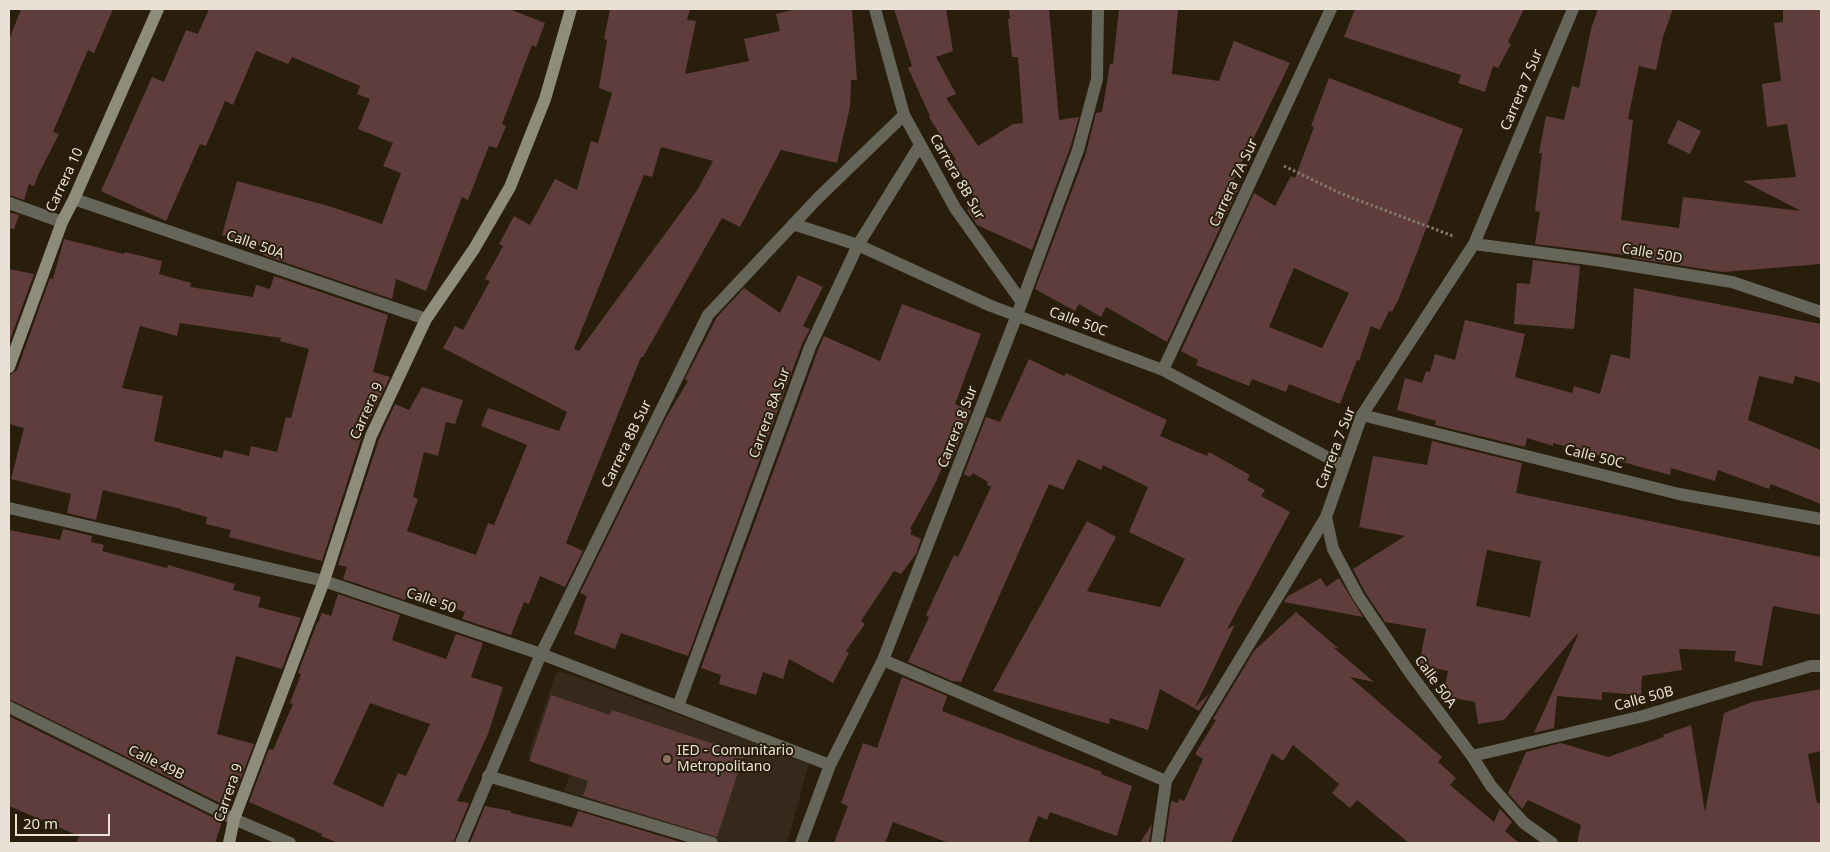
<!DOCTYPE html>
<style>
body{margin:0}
#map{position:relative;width:1830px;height:852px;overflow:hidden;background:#291e0b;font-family:"Noto Sans",sans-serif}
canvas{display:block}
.frame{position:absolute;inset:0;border:10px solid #e9e1d5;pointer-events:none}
.scale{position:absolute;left:15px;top:814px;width:95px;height:22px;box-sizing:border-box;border:2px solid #e9e1d5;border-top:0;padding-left:6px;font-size:15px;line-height:18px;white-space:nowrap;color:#e9e1d5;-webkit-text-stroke:4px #291e0b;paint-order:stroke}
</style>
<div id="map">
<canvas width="1830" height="852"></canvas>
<div class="frame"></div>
<div class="scale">20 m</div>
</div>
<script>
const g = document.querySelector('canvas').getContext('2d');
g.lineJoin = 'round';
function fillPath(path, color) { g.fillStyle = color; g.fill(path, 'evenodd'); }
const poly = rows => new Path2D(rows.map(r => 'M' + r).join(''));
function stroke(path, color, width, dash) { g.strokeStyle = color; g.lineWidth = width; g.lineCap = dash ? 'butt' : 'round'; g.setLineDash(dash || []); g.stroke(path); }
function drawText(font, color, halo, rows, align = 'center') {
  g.font = font + ' "Noto Sans",sans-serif'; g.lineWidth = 4; g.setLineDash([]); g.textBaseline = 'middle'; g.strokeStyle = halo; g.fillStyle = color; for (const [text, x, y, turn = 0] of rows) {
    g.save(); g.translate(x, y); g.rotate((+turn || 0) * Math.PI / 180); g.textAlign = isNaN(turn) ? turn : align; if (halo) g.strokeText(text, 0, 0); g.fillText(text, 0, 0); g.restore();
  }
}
const education = poly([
 [563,672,809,763,787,843,727,843,564,791,570,776,528,755,556,673]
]);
const building = poly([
 [21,9,113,9,94,53,88,50,53,132,59,134,39,173,34,186,29,184,24,200,9,195,9,40],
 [209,9,509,9,545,23,536,47,532,45,502,124,506,126,497,148,489,146,468,200,462,197,426,291,396,279,392,299,263,255,265,247,222,235,237,181,332,207,382,224,401,173,383,166,393,143,358,129,370,99,357,94,360,86,292,57,288,64,256,51,233,105,225,101,206,146,200,144,166,221,101,191,152,77,164,82,186,30,198,34],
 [610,9,690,9,687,20,696,21,685,74,749,61,744,39,780,31,776,14,796,9,852,9,857,80,851,80,850,107,837,163,781,150,740,227,722,218,643,357,641,357,566,543,583,551,565,587,540,576,529,604,524,602,511,635,462,619,465,612,408,593,405,600,343,579,347,567,338,565,379,439,395,404,409,410,422,387,463,400,455,424,446,422,438,456,424,452,413,497,418,499,407,531,476,555,488,523,494,525,527,445,481,426,488,408,559,431,567,412,443,348,455,326,463,330,490,281,485,279,503,246,499,244,514,216,530,225,555,179,577,190,591,141,598,143,612,93,599,88,607,40,604,39],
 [661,147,713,161,698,189,579,351,574,349,644,175,652,177],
 [894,9,946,9,953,51,936,57,956,94,946,98,978,146,1013,124,1023,123,1018,57,1012,57,1008,19,1010,19,1009,9,1049,9,1059,120,1079,117,1070,148,1032,250,977,225,967,210,977,203,954,161,956,160,929,117,930,116,908,68,912,66],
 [1119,9,1178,9,1172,74,1219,81,1234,41,1290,63,1232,183,1240,185,1167,342,1106,307,1101,317,1079,304,1075,311,1035,289,1086,153,1096,113,1102,112,1110,64,1113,64],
 [1355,9,1524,9,1508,42,1511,44,1498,68,1493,66,1485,92,1458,83,1461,75,1344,37],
 [1598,9,1673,9,1663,37,1656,70,1639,66,1628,119,1633,120,1621,220,1679,228,1683,197,1801,211,1743,181,1796,177,1787,124,1767,127,1762,84,1781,81,1774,23,1783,22,1783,9,1821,9,1821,264,1723,272,1632,258,1633,256,1535,244,1540,212,1535,211,1542,153,1539,153,1546,116,1564,120,1572,86,1579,88,1591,29],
 [1329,78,1463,129,1418,250,1399,298,1392,312,1389,311,1380,330,1371,326,1359,361,1357,360,1340,404,1289,384,1286,392,1252,379,1249,386,1196,365,1198,360,1181,351,1254,193,1275,206,1291,176,1295,178,1314,127,1311,126],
 [1294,268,1349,293,1322,348,1269,327],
 [1678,120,1701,131,1690,154,1667,143],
 [9,212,19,215,14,229,9,228],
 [64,239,124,254,125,252,162,261,159,274,191,283,190,287,253,297,256,285,270,289,274,276,388,315,373,372,390,377,363,433,322,561,229,537,231,530,206,524,207,517,181,510,181,509,103,490,96,520,67,513,71,494,11,479,24,428,9,424,9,378,10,375,17,370,50,278,53,279],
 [180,323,281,338,280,341,309,349,291,418,286,417,277,452,251,446,249,456,224,450,222,458,154,441,163,396,122,388,140,326,177,336],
 [1533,260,1580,266,1574,329,1514,324,1517,283,1530,284],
 [9,269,34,274,9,343],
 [798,275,823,287,803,326,810,329,802,344,688,656,621,633,615,649,574,634,587,596,580,593,667,416,688,381,685,379,717,317,744,288,780,313],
 [1634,288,1821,324,1821,383,1795,376,1793,384,1759,376,1748,420,1821,450,1821,504,1771,484,1769,489,1718,470,1715,481,1671,468,1670,475,1553,443,1553,446,1527,438,1525,447,1435,425,1436,421,1397,410,1405,378,1422,383,1426,371,1430,372,1435,354,1455,360,1465,320,1525,334,1515,377,1572,393,1574,386,1600,394,1611,354,1630,359],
 [902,304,981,334,955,404,971,411,949,467,943,465,934,486,910,529,912,530,910,534,921,539,916,554,901,574,894,571,861,621,865,624,846,651,849,653,833,683,789,659,783,679,763,672,756,695,719,684,721,675,701,668,818,350,824,336,880,361],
 [1029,359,1064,376,1066,373,1167,420,1160,436,1207,456,1209,452,1250,475,1247,480,1265,490,1261,496,1290,512,1227,629,1235,625,1195,707,1210,693,1199,711,1160,689,1148,730,1110,718,1109,724,993,691,1087,521,1116,537,1087,591,1160,607,1185,559,1129,532,1148,487,1103,465,1101,470,1078,459,1063,490,1049,484,961,682,952,681,908,662,929,617,926,615,954,555,958,557,991,487,987,485,988,482,973,473,970,477,964,474,986,417,1000,422],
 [1432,441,1522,463,1516,493,1821,557,1821,615,1773,606,1762,666,1734,661,1736,651,1679,649,1682,670,1642,676,1641,695,1602,692,1602,700,1557,696,1554,728,1534,733,1578,635,1577,634,1504,720,1478,724,1475,702,1443,696,1448,671,1419,665,1426,629,1385,622,1365,592,1353,569,1405,536,1359,527,1373,456,1427,465],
 [1487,550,1541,561,1530,617,1476,606],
 [63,529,92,536,91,542,104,545,102,551,167,568,168,565,235,584,233,590,261,597,258,607,301,618,282,669,236,656,217,734,254,744,234,796,230,794,226,806,9,699,9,530,60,540],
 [1321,578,1326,587,1339,578,1363,617,1284,602,1288,596],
 [338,594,400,615,392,640,446,659,456,634,483,643,471,677,503,687,488,734,457,801,469,803,453,843,338,843,321,836,322,834,249,802,269,749,273,750,293,704,290,703,301,674,298,673,317,623,318,623,322,613,331,616],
 [370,703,430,724,406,776,398,773,383,807,333,784],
 [1296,612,1339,649,1333,647,1374,682,1350,677,1442,757,1438,762,1456,778,1450,785,1494,822,1500,809,1512,822,1505,831,1519,843,1409,843,1357,800,1350,808,1332,793,1339,784,1293,745,1283,761,1272,753,1231,843,1165,843,1171,801,1178,803,1179,799,1184,801,1203,759,1195,754,1216,720,1213,719,1254,651],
 [902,677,947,696,942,711,1102,772,1101,774,1132,786,1117,836,1050,812,1047,820,1038,816,1028,843,949,843,893,822,885,843,834,843,848,806,841,803,863,743,877,748],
 [1821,689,1821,751,1808,754,1817,803,1821,803,1821,843,1577,843,1581,825,1528,800,1522,809,1508,793,1526,752,1561,743,1608,757,1664,737,1663,735,1691,725,1705,812,1724,713,1752,702],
 [551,695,610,715,612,710,744,754,717,837,583,796,588,781,529,761],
 [9,716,222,822,215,843,76,843,79,836,9,806],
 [485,806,511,811,511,813,572,827,578,811,684,843,470,843],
 [1152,824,1149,843,1140,843]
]);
const path = poly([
 [1284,166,1342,194,1453,236]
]);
const lane = poly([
 [488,776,712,843]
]);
const street = poly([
 [875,9,904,115,955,208,1021,301],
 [74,199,426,319],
 [9,203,62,222],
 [793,224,858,245,991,306,1163,370,1344,466],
 [1474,244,1596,260,1732,282,1821,312],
 [1163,370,1331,9],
 [1362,415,1679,494,1821,519],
 [9,508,324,581,541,654,830,765],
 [1326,517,1333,549,1358,596,1410,673,1472,756,1491,786,1524,823,1552,843],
 [883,660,1166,781],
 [678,706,810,347,858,245,920,145],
 [9,707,234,819,290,843],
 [1472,756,1643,716,1811,666,1821,666],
 [461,843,541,654,708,315,818,198,904,115],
 [801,843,830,765,883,660,1017,315,1078,150,1097,79,1098,9],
 [1157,843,1166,781,1326,517,1362,415,1474,244,1573,9]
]);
const secondary = poly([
 [9,367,62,222,74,199,158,9],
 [229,843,234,819,324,581,371,436,426,319,474,249,510,187,545,99,571,9]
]);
const markers = [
 [667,759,5,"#8d6e63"]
];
const streetNames = [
 ["Carrera 7 Sur",1522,90,-67],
 ["Carrera 8B Sur",957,177,60],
 ["Carrera 10",65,180,-65],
 ["Carrera 7A Sur",1234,183,-65],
 ["Calle 50A",255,245,19],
 ["Calle 50D",1652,254,10],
 ["Calle 50C",1078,322,20],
 ["Carrera 9",367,411,-66],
 ["Carrera 8A Sur",770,413,-70],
 ["Carrera 8 Sur",958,427,-69],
 ["Carrera 8B Sur",627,444,-64],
 ["Carrera 7 Sur",1336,448,-69],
 ["Calle 50C",1594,457,14],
 ["Calle 50",431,601,19],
 ["Calle 50A",1435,682,54],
 ["Calle 50B",1644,699,-15],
 ["Calle 49B",156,763,26],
 ["Carrera 9",229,793,-71]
];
const poiNames = [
 ["IED - Comunitario",677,751],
 ["Metropolitano",677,767]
];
fillPath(education, '#35291b');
fillPath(building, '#5f3d3c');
stroke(path, '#83796a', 3, [2.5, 2.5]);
stroke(lane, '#66655a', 12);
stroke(street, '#66655a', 12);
stroke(secondary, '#8e8c7b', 12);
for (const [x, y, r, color] of markers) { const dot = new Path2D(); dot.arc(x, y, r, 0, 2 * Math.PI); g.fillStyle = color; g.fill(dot); stroke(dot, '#291e0b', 2); }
drawText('14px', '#e9e1d5', '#291e0b', streetNames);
drawText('14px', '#e9e1d5', '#291e0b', poiNames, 'left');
</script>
